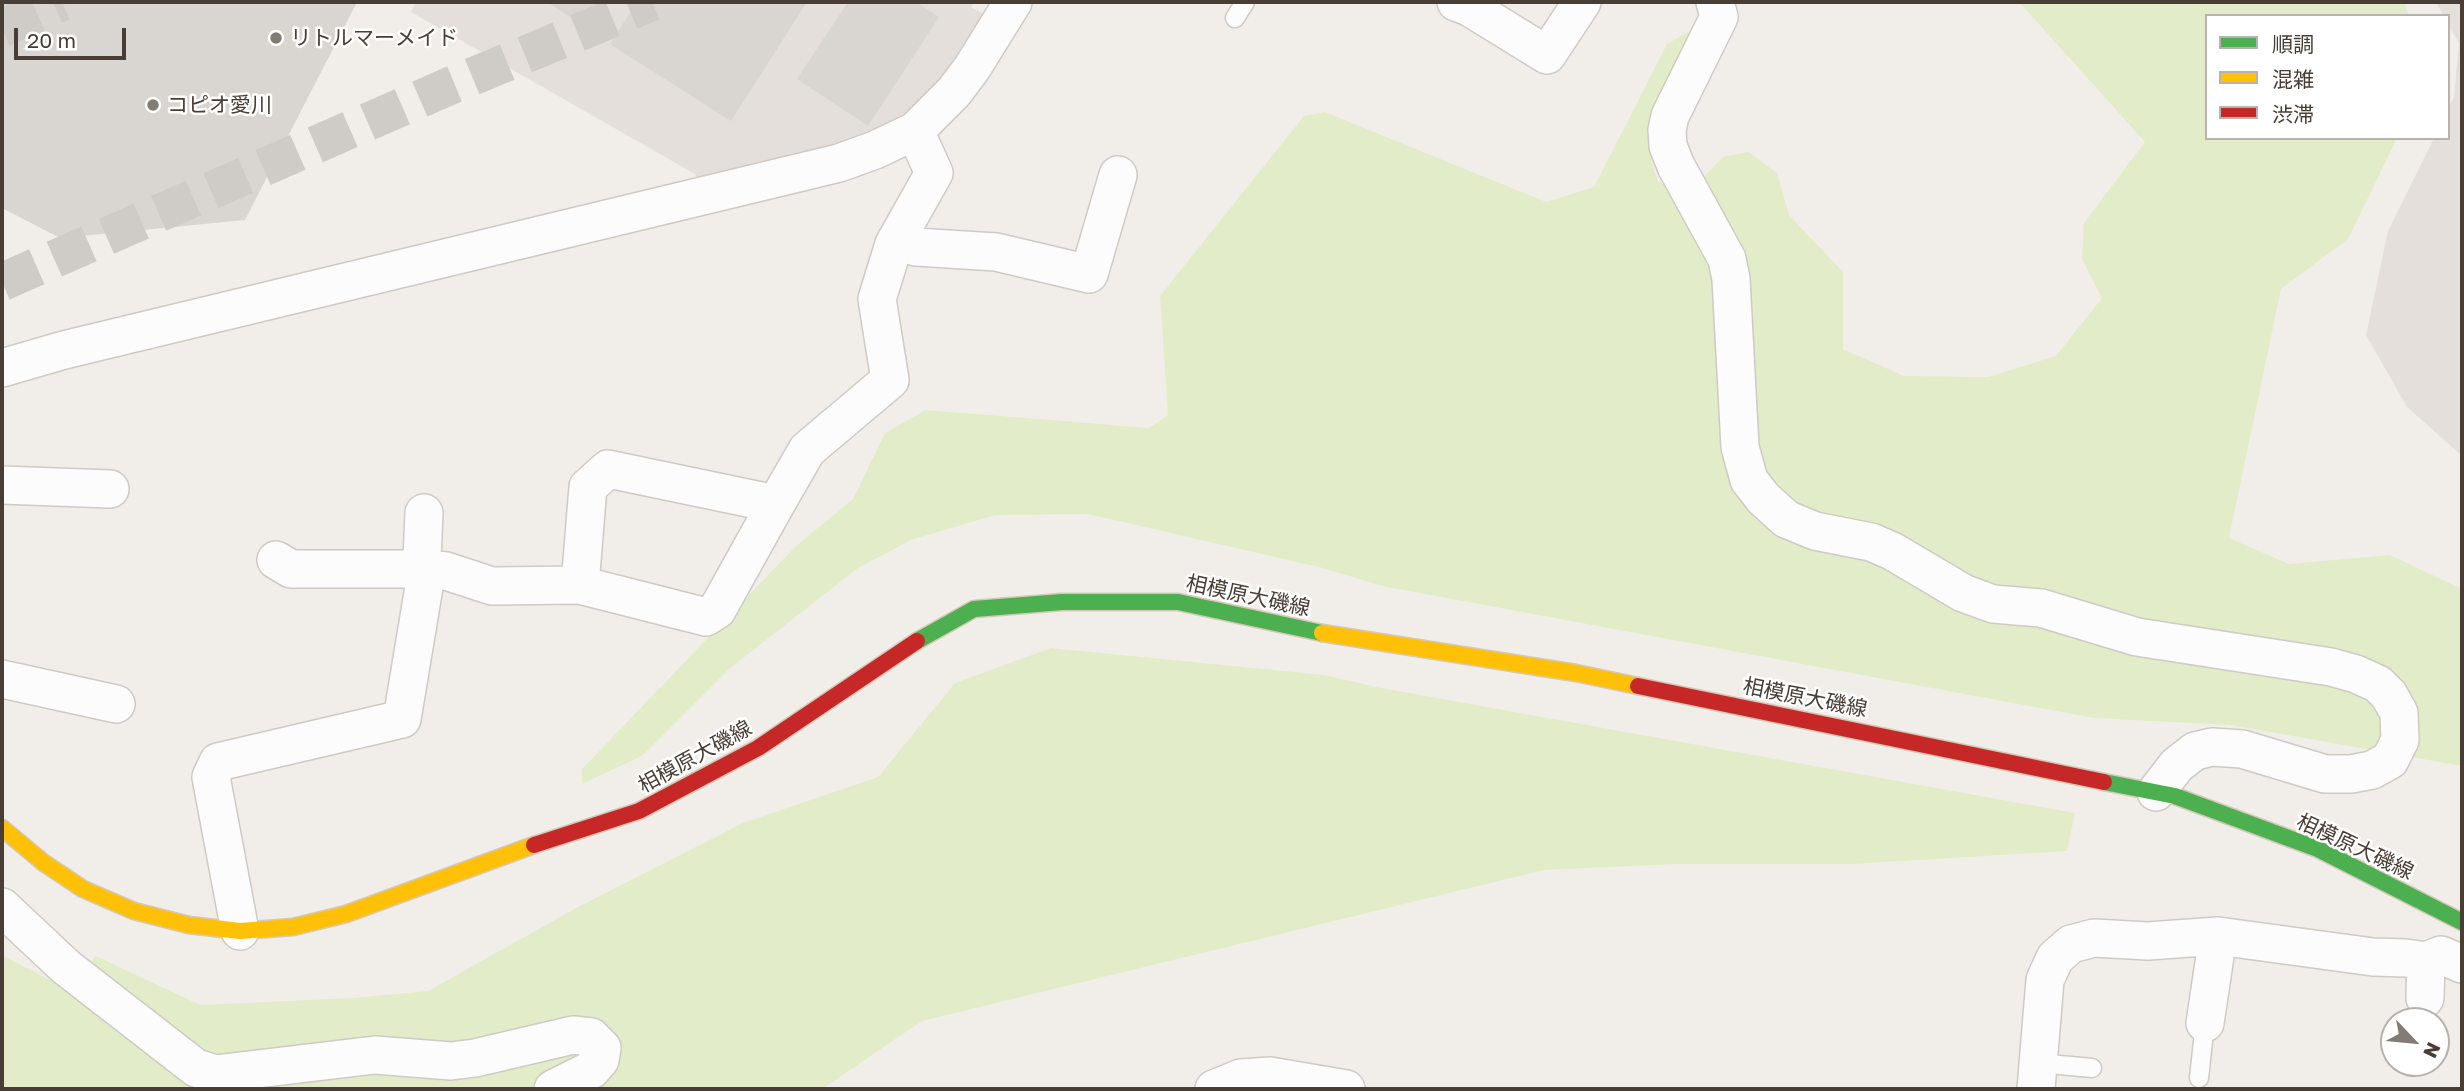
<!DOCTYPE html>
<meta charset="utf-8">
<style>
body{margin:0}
#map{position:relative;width:2464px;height:1091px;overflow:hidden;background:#f1eeea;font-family:"Golos Text","Noto Sans JP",sans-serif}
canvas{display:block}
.frame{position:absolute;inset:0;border:4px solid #483e35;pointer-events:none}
.legend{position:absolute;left:2205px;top:14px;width:245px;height:126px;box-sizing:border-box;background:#fff;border:2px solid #b6b2ae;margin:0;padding:9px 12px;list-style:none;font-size:21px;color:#483e35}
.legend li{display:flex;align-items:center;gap:14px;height:35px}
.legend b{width:35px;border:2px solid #b6b2ae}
.north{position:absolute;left:2380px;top:1007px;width:70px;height:70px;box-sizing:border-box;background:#fff;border:2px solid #b6b2ae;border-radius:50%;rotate:116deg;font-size:19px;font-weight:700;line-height:28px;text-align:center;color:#483e35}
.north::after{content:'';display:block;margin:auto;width:24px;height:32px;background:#837c74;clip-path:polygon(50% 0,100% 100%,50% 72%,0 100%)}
.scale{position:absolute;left:14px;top:28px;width:112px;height:32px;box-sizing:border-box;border:4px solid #483e35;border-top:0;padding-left:9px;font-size:21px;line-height:24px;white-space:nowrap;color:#483e35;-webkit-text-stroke:5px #fff;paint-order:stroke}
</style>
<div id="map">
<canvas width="2464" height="1091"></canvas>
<div class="frame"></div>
<ul class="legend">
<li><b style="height:9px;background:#4caf50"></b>順調</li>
<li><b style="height:9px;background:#ffc107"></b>混雑</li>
<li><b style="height:9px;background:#c62828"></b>渋滞</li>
</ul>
<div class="north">N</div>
<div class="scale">20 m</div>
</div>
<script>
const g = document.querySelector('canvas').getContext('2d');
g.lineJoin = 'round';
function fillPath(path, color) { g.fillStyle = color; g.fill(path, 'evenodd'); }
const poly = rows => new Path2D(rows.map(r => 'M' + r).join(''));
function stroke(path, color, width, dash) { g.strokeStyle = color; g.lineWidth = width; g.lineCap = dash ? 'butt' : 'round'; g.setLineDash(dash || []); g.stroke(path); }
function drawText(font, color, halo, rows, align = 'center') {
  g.font = font + ' "Golos Text","Noto Sans JP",sans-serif'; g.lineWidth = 5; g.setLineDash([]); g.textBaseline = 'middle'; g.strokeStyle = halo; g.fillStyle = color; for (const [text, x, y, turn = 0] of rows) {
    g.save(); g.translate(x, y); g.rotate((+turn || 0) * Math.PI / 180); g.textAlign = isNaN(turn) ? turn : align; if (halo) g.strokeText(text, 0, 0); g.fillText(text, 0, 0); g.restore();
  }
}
const industrial = poly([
 [416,2,974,2,971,7,984,14,986,19,952,72,920,103,873,133,846,145,699,181,695,174,411,12],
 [2436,2,2462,2,2462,456,2407,407,2366,335,2388,231,2434,138,2448,138,2448,109,2454,97,2459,43,2448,24,2448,16,2444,16]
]);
const green = poly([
 [2019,2,2404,2,2409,16,2207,16,2207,138,2397,138,2348,239,2281,289,2229,538,2289,564,2390,555,2462,589,2462,766,2231,725,2094,718,1382,586,1323,568,1088,514,995,515,911,540,858,568,729,669,642,756,582,784,582,769,796,546,853,499,885,433,926,410,1149,428,1168,415,1160,296,1304,116,1325,112,1546,202,1594,187,1667,44,1688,32,1706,48,1651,160,1658,181,1686,195,1723,157,1748,152,1777,173,1789,215,1843,272,1843,349,1904,376,1988,377,2056,356,2102,298,2082,259,2084,223,2145,142],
 [1051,648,1325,675,1376,687,2075,813,2067,851,1853,864,1674,864,1544,870,922,1021,822,1089,2,1089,2,955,69,990,96,956,200,1005,353,998,428,991,578,907,743,823,878,777,955,683]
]);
const building = poly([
 [2,2,357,2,245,220,60,238,2,208],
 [547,2,602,2,586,27],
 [637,2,807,2,731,121,610,44],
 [848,2,916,2,939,17,868,126,797,79]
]);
const highwayTunnel = poly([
 [2,28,62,2],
 [2,282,452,85,652,2]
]);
const lane = poly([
 [1235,18,1245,2],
 [2038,1063,2092,1068],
 [2199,1078,2205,1023]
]);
const street = poly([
 [1456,2,1469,7,1547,55,1582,2],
 [1715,2,1719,17,1670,116,1667,130,1668,146,1676,166,1727,259,1731,279,1740,447,1749,480,1763,498,1786,519,1815,531,1871,542,1892,551,1963,593,1993,604,2041,608,2137,637,2331,667,2356,674,2378,684,2389,695,2399,713,2400,740,2390,760,2372,770,2351,774,2325,774,2242,749,2212,747,2195,751,2177,765,2156,792],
 [896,240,916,247,996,252,1089,274,1118,175],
 [2,368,64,350,839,163,875,150,915,131,954,92,972,68,1013,2],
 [2,485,110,489],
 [776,504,807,450,890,380,877,299,894,244,934,173,915,131],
 [276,560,291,569,427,569,422,559,424,513],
 [2,679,116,704],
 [2,907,66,967,196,1068,215,1074,375,1055,451,1061,475,1058,573,1035,591,1037,602,1048,600,1060,591,1070,553,1089],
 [240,931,211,777,218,762,402,719,427,569,446,571,492,586,580,585,706,617,717,610,776,504,608,469,588,487,580,585],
 [2425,998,2426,961],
 [2205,1023,2218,936],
 [1214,1089,1241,1078,1270,1076,1346,1089],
 [2036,1089,2045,980,2055,958,2071,944,2094,938,2148,941,2218,936,2373,957,2406,958,2426,961,2441,955,2462,964]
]);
const fast = poly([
 [917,641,974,609,1062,602,1178,602,1322,633],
 [2104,782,2175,796,2318,849,2462,922]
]);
const slow = poly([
 [1322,633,1576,673,1638,686],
 [2,828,44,863,83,889,134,911,189,925,240,931,293,927,346,914,534,845]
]);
const jam = poly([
 [1638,686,2104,782],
 [534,845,639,811,758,748,917,641]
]);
const markers = [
 [276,38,7,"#837c74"],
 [153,105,7,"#837c74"]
];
const poiNames = [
 ["リトルマーメイド",290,38],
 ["コピオ愛川",167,105]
];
const streetNames = [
 ["相模原大磯線",1248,596,12],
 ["相模原大磯線",1805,698,11],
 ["相模原大磯線",695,757,-29],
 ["相模原大磯線",2355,847,25]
];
fillPath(industrial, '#e4dfdb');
fillPath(green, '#e3ecc8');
fillPath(building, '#d9d5d1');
stroke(highwayTunnel, '#cfcbc6', 38, [38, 19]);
stroke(lane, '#cecac6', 21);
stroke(street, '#cecac6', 40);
stroke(fast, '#d4c8b6', 19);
stroke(slow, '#d4c8b6', 19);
stroke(jam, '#d4c8b6', 19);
stroke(lane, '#fdfcfc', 18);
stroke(street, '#fdfcfc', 37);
stroke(fast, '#4caf50', 16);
stroke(slow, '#ffc107', 16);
stroke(jam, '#c62828', 16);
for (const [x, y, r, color] of markers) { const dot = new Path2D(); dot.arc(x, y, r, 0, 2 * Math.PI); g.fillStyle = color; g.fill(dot); stroke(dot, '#fff', 2.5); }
drawText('21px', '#483e35', '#fff', poiNames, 'left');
drawText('21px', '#483e35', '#fff', streetNames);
</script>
